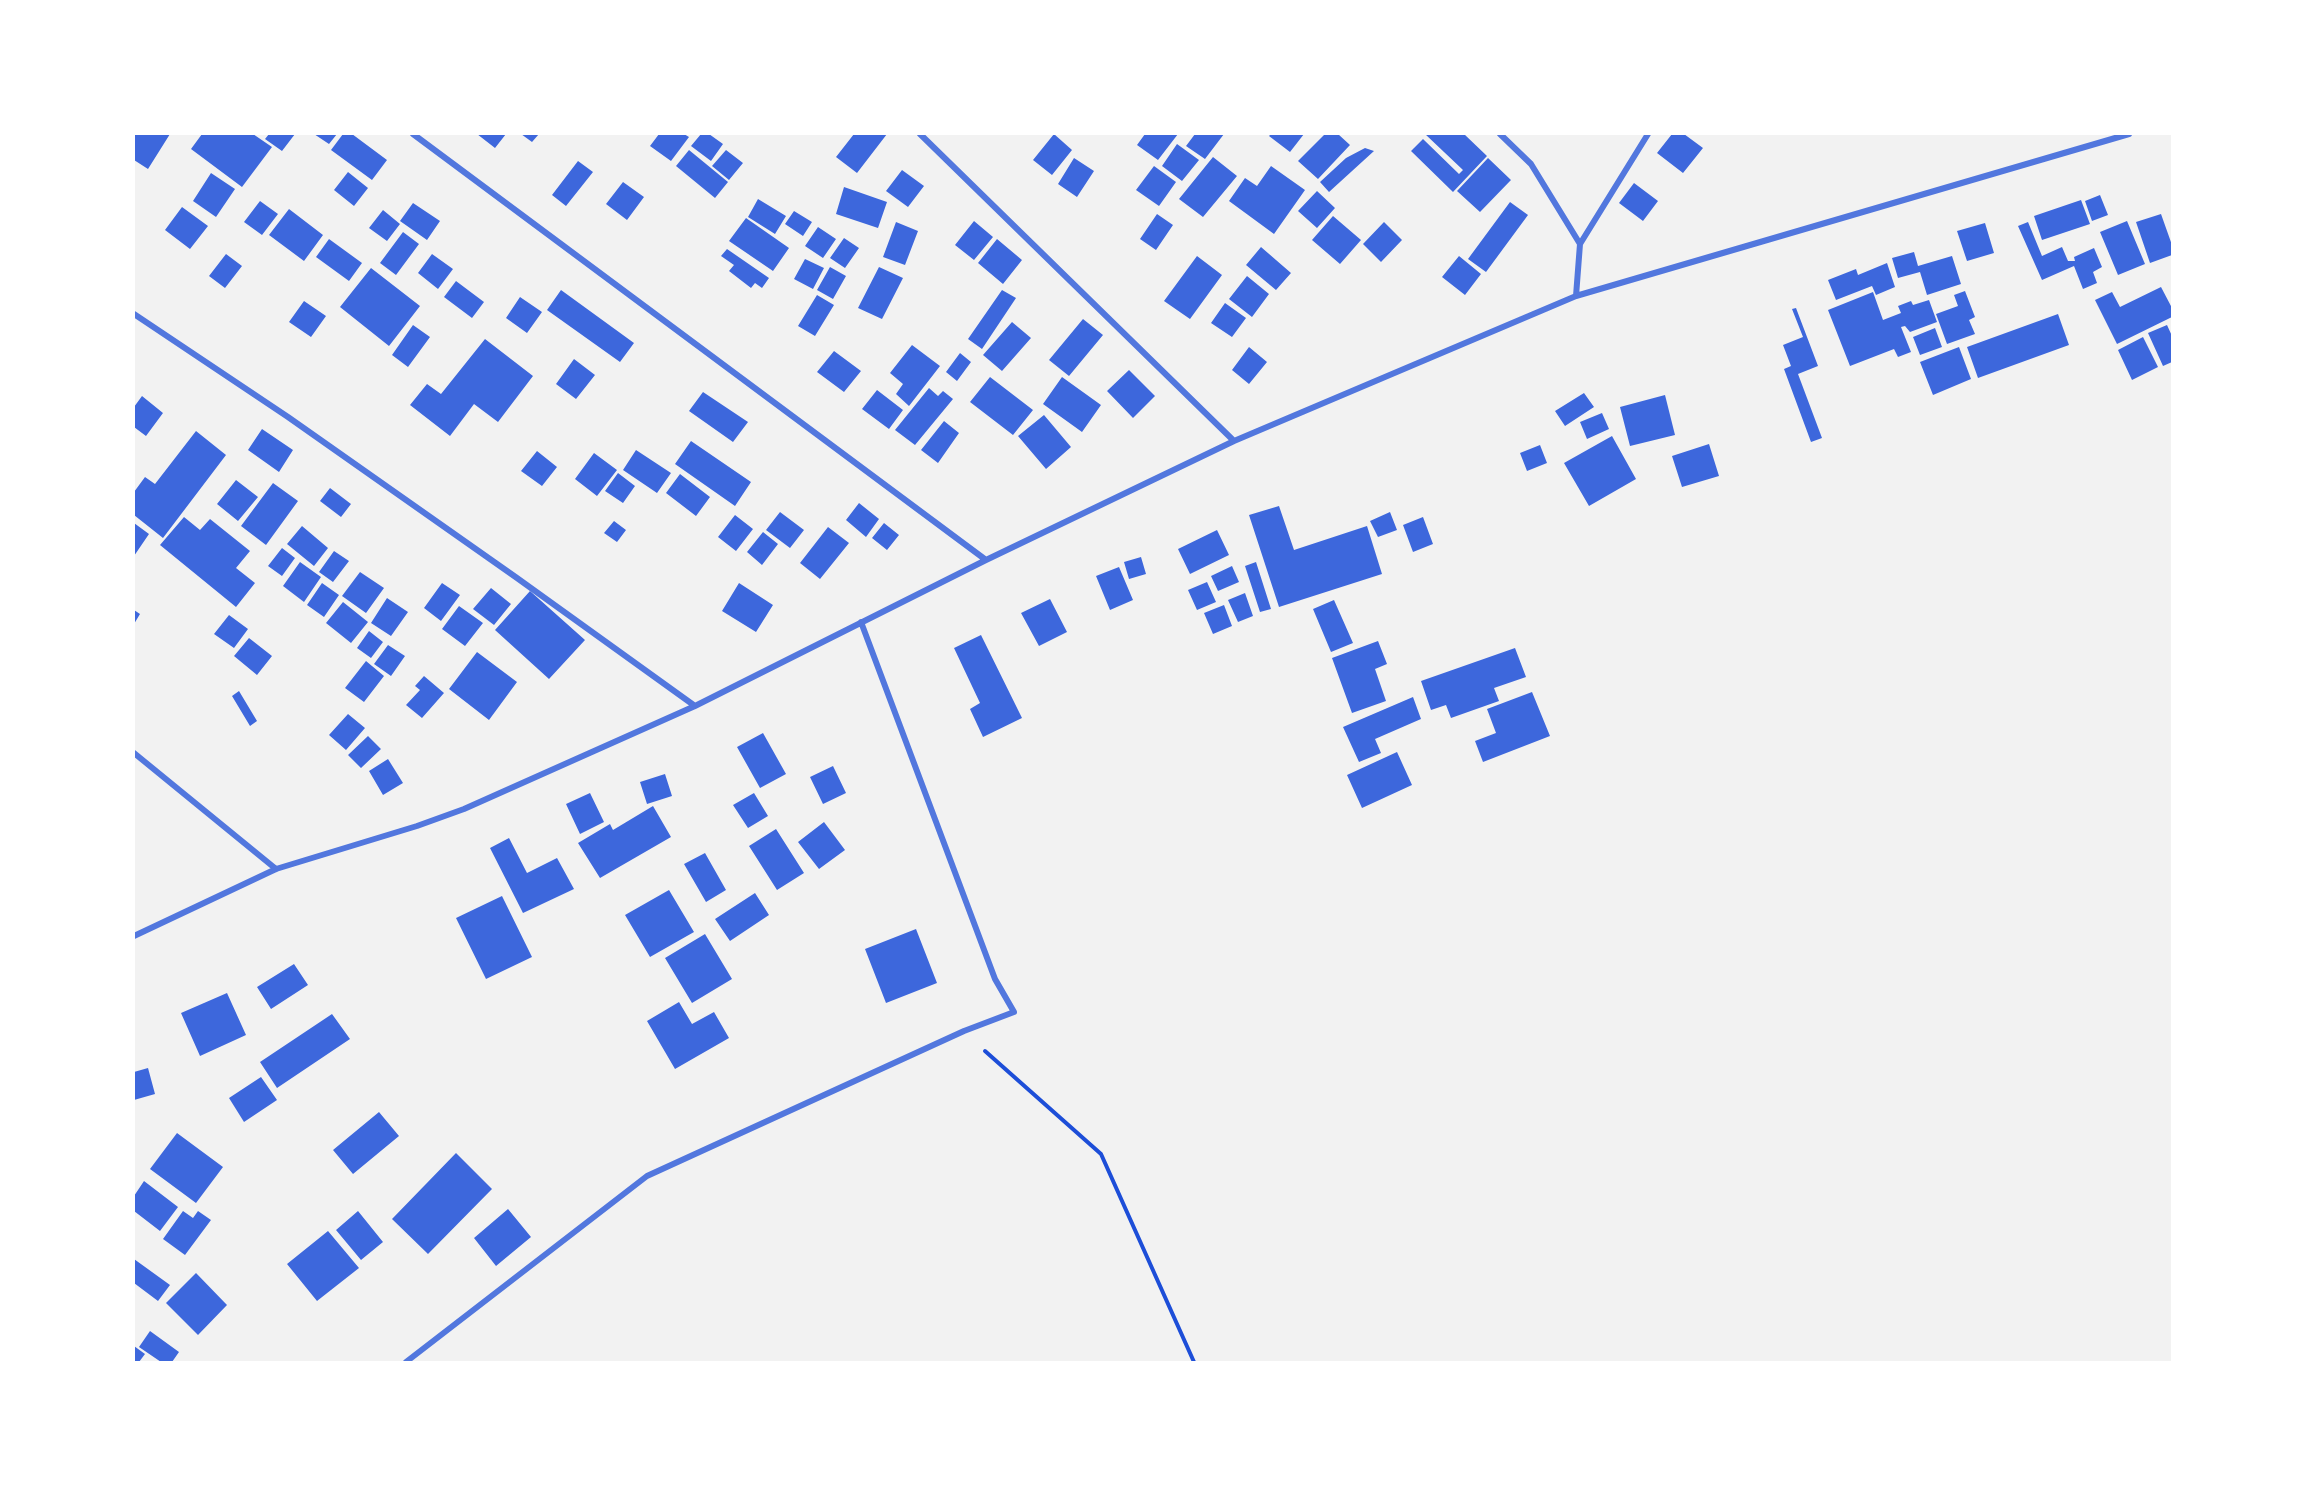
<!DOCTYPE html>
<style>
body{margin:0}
#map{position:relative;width:2306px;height:1496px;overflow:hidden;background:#f2f2f2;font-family:"Crimson Pro",serif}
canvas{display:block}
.frame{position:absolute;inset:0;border:135px solid #fff;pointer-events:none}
</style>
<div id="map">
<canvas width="2306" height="1496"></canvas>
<div class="frame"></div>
</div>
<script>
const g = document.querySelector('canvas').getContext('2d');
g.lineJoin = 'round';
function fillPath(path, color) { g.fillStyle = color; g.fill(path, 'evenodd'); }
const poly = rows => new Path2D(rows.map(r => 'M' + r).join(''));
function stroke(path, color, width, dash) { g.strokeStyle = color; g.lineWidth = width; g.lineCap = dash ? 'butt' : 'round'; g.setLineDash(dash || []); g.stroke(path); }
const building = poly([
 [134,134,170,134,148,169,134,160],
 [202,134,253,134,272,147,242,187,191,149],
 [269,134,295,134,282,151,265,139],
 [314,134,337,134,329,144],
 [343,134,352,134,387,160,372,180,331,150],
 [477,134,506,134,495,148],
 [521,134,539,134,532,142],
 [659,134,684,134,689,137,671,161,650,146],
 [701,134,709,134,723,144,711,161,691,146],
 [854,134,887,134,857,173,836,157],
 [1054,134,1072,150,1052,175,1033,160],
 [1145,134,1178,134,1158,160,1137,145],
 [1195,134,1224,134,1205,159,1186,146],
 [1271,134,1304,134,1290,152,1269,136],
 [1325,134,1338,134,1350,145,1318,179,1298,161],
 [1425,134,1464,134,1487,156,1453,192,1411,151,1423,139,1459,174,1463,170],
 [1672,134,1684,134,1703,148,1683,173,1657,153],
 [1177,144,1199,160,1182,181,1162,166],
 [1365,148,1374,151,1329,192,1320,182,1346,158],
 [689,150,728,182,715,198,676,166],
 [726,150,743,163,729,180,712,166],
 [1213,157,1237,176,1203,217,1179,199],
 [1074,158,1094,171,1077,197,1058,184],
 [1488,158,1511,180,1480,212,1457,191],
 [578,161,593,172,566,206,552,195],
 [1154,166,1176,182,1159,206,1136,190],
 [1271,166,1305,190,1274,234,1229,201,1245,178,1257,186],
 [902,170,924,186,908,207,886,191],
 [348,172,368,188,354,206,334,190],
 [211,173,235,189,216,217,193,201],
 [623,182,644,197,627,220,606,204],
 [1634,183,1658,201,1643,221,1619,203],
 [844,187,887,202,878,228,836,214],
 [1317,191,1335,208,1317,228,1298,211],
 [2100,195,2108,215,2092,221,2085,201],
 [758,199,786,216,775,234,748,217],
 [2081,200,2090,224,2042,240,2034,216],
 [260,201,278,214,262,235,244,222],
 [1510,202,1528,215,1486,272,1468,259],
 [413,203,440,221,427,240,400,221],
 [182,207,208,226,190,249,165,230],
 [289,209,323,235,304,261,269,235],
 [383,210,400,224,387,241,369,228],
 [794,211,812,222,803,236,785,224],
 [1157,214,1173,225,1156,250,1140,239],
 [2161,214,2172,245,2172,255,2150,263,2136,222],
 [1333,216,1361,240,1340,264,1312,240],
 [746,218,789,248,773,271,729,241],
 [974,221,993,237,974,260,955,245],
 [2127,221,2145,264,2118,275,2100,232],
 [896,222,918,231,905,265,883,257],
 [1384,222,1402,240,1381,262,1363,244],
 [2028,222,2042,256,2062,247,2068,261,2075,261,2074,257,2094,248,2102,267,2093,272,2097,283,2083,289,2074,266,2042,280,2018,226],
 [1985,223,1994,253,1967,261,1957,231],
 [818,227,836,239,823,258,805,246],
 [403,232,419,244,396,275,380,263],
 [844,238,859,248,845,268,830,258],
 [329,239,362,263,349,281,316,257],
 [997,239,1022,260,1003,284,978,263],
 [1261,247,1291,273,1276,290,1246,265],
 [727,249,769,278,762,288,755,283,751,288,729,271,734,265,721,256],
 [1914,252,1918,266,1952,256,1961,284,1927,295,1920,272,1898,278,1892,258],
 [226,254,242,266,225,288,209,276],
 [432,254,453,269,438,289,418,273],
 [1197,256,1222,275,1190,319,1164,301],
 [1459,256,1481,274,1465,295,1442,277],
 [805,259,824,268,813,289,794,279],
 [1887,263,1895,287,1876,295,1872,286,1836,300,1828,280,1856,269,1858,275],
 [830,267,846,276,833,299,817,290],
 [879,267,903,278,882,319,858,308],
 [371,268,420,306,389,346,340,307],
 [1247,276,1269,294,1252,317,1229,299],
 [456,281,484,302,472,318,444,297],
 [2161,287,2172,308,2172,317,2117,344,2095,300,2112,292,2120,307],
 [561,290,634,343,620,362,547,310],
 [1002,290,1016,298,982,349,968,339],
 [1965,291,1975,317,1969,320,1975,334,1947,344,1936,314,1958,306,1954,295],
 [1873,292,1883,320,1901,313,1898,306,1911,301,1913,305,1929,300,1937,322,1910,332,1905,326,1901,327,1911,352,1898,357,1894,349,1850,366,1828,310],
 [817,295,834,305,815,336,798,326],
 [520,297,542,312,527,333,506,318],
 [304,301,326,316,311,337,289,322],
 [1225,303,1246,318,1232,337,1211,323],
 [1796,308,1818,366,1798,374,1822,438,1811,442,1784,369,1791,366,1783,345,1803,337,1792,309],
 [2058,314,2069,345,1978,378,1967,347],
 [1083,319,1103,335,1069,376,1049,360],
 [1012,322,1031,338,1002,371,983,355],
 [413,325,430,337,408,367,392,355],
 [2167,325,2172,336,2172,362,2163,366,2148,333],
 [1935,328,1942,347,1920,355,1913,337],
 [2143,337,2158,367,2132,380,2118,350],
 [485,339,533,376,498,422,474,404,450,436,410,405,427,384,441,394],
 [912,345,940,366,909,406,896,394,903,384,890,373],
 [1249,347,1267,362,1249,384,1232,370],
 [1959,347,1971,379,1933,395,1920,362],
 [834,351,861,371,844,392,817,372],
 [960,353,971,362,957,381,946,372],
 [574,359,595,375,576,399,556,384],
 [1129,370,1155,396,1133,418,1107,391],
 [990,377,1033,410,1013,435,970,402],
 [1062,377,1101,405,1082,432,1043,404],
 [929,388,938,396,943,391,953,399,915,445,895,430],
 [877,390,903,410,889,429,862,409],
 [703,392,748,422,733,442,689,411],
 [1584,393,1594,407,1565,426,1555,411],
 [1665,395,1675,435,1630,446,1620,407],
 [142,396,163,413,146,436,134,427,134,407],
 [1602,413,1609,429,1587,439,1580,422],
 [1044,415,1071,447,1046,469,1018,436],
 [944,421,959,433,938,463,921,450],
 [262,429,293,450,279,472,248,450],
 [196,431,226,455,163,538,134,515,134,492,145,477,155,484],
 [1612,436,1636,479,1589,506,1564,463],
 [691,441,751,482,735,506,675,464],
 [1709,444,1719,476,1682,487,1672,456],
 [1540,445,1547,463,1527,471,1520,453],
 [636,450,671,473,657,493,623,470],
 [537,451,557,467,542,486,521,471],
 [594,453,617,470,597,496,575,479],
 [618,473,635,486,623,503,605,491],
 [680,474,710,497,696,516,666,493],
 [236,480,258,497,238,521,217,504],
 [273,483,298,501,266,545,241,526],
 [330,488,351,504,341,517,320,501],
 [859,503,879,519,866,537,846,520],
 [1279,506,1294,550,1367,526,1382,574,1279,607,1249,515],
 [780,512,804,530,790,548,766,530],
 [1390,512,1397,530,1378,537,1370,521],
 [735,515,753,529,736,551,718,537],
 [184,517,200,530,210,519,250,551,236,568,255,583,236,607,160,545],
 [1423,517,1433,544,1413,552,1403,525],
 [614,521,626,530,617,542,604,533],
 [134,523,149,534,134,556],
 [884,523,899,535,887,550,872,538],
 [302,526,328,548,314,566,287,544],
 [828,527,849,543,820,579,800,563],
 [1217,530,1229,555,1190,574,1178,549],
 [763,532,778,544,762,565,747,552],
 [282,548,295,558,282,576,268,566],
 [334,551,349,561,333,582,319,572],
 [1141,557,1146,574,1129,579,1124,562],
 [300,562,321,577,304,602,283,586],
 [1256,562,1271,609,1260,612,1245,566],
 [1232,566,1239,582,1218,591,1211,576],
 [1119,567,1133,600,1110,610,1096,576],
 [360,572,384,588,366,613,342,596],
 [1207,582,1216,602,1197,610,1188,590],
 [322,583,339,595,324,617,307,605],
 [442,583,460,595,441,621,424,608],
 [739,583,773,605,756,632,722,611],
 [491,588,511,604,494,625,473,609],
 [530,591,585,640,549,679,495,630],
 [1245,593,1253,616,1238,622,1228,600],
 [387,598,408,612,391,636,371,623],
 [1050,599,1067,632,1039,646,1021,613],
 [1334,600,1353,643,1331,652,1313,609],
 [343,602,368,622,351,643,326,623],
 [1224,605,1232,626,1213,634,1204,613],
 [459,606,483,623,465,646,442,629],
 [134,610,140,614,134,624],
 [229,615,248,629,234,648,214,634],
 [369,631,383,642,371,658,357,648],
 [981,635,1022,718,983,737,970,709,980,703,954,648],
 [249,638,272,656,257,675,234,656],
 [1378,641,1387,664,1375,669,1386,701,1352,713,1332,658],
 [388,645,405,656,391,676,374,664],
 [1515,648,1526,677,1494,688,1499,701,1451,718,1446,705,1431,710,1421,681],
 [477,652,517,682,489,720,449,689],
 [366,661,384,676,364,702,345,688],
 [424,676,444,693,422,718,406,705,420,690,415,686],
 [239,691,257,721,250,726,232,696],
 [1532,692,1550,736,1483,762,1475,741,1496,733,1487,709],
 [1413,697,1421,719,1375,739,1381,753,1359,762,1343,727],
 [348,714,365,728,346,750,329,735],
 [763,733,786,774,760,788,737,747],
 [368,736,381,749,361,768,348,755],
 [1397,752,1412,785,1362,808,1347,775],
 [388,759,403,783,383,795,369,771],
 [833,766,846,793,823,804,810,777],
 [665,774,672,796,647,804,640,782],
 [590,793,604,822,580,834,566,804],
 [754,793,768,816,748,828,733,805],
 [653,806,671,837,600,878,578,843,610,824,613,830],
 [824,822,845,850,819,869,798,842],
 [776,829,804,873,777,890,749,846],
 [509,838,527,873,557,858,574,889,523,913,490,848],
 [705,853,726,890,706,902,684,864],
 [669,890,694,932,650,957,625,915],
 [755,893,769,915,730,941,715,919],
 [502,896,532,957,486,979,456,918],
 [916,929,937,983,886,1003,865,949],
 [705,934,732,979,692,1003,665,958],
 [294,964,308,985,271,1009,257,987],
 [227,993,246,1035,200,1056,181,1013],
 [679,1002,692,1024,714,1012,729,1038,675,1069,647,1021],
 [332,1014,350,1039,277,1088,260,1062],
 [148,1068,155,1094,134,1100,134,1072],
 [261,1077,277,1100,244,1122,229,1098],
 [379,1112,399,1136,353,1174,333,1150],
 [177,1133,223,1167,196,1203,150,1169],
 [456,1153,492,1189,428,1254,392,1219],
 [144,1181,178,1207,160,1231,134,1211,134,1196],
 [508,1209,531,1237,496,1266,474,1238],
 [183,1211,193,1218,198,1211,211,1220,185,1255,163,1239],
 [358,1211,383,1242,361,1260,336,1230],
 [328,1231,359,1268,317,1301,287,1264],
 [134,1259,170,1285,158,1301,134,1283],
 [196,1273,227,1305,198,1335,166,1303],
 [150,1331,179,1352,172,1362,161,1362,139,1347],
 [134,1346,145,1354,139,1362,134,1362]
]);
const path = poly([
 [985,1051,1101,1154,1194,1362]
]);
const minor = poly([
 [413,134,986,560],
 [920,134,1234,441],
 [1500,134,1531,164,1580,244,1576,296],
 [1580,244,1648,134],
 [134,314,288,417,517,578,695,706],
 [134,753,276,869],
 [134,936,276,869,417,826,464,809,695,706,986,560,1234,441,1576,296,2129,134],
 [406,1362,647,1176,964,1031,1014,1012,995,979,861,622]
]);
fillPath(building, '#3d67dc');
stroke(path, '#1d4ed8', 4);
stroke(minor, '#5277de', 6);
</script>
